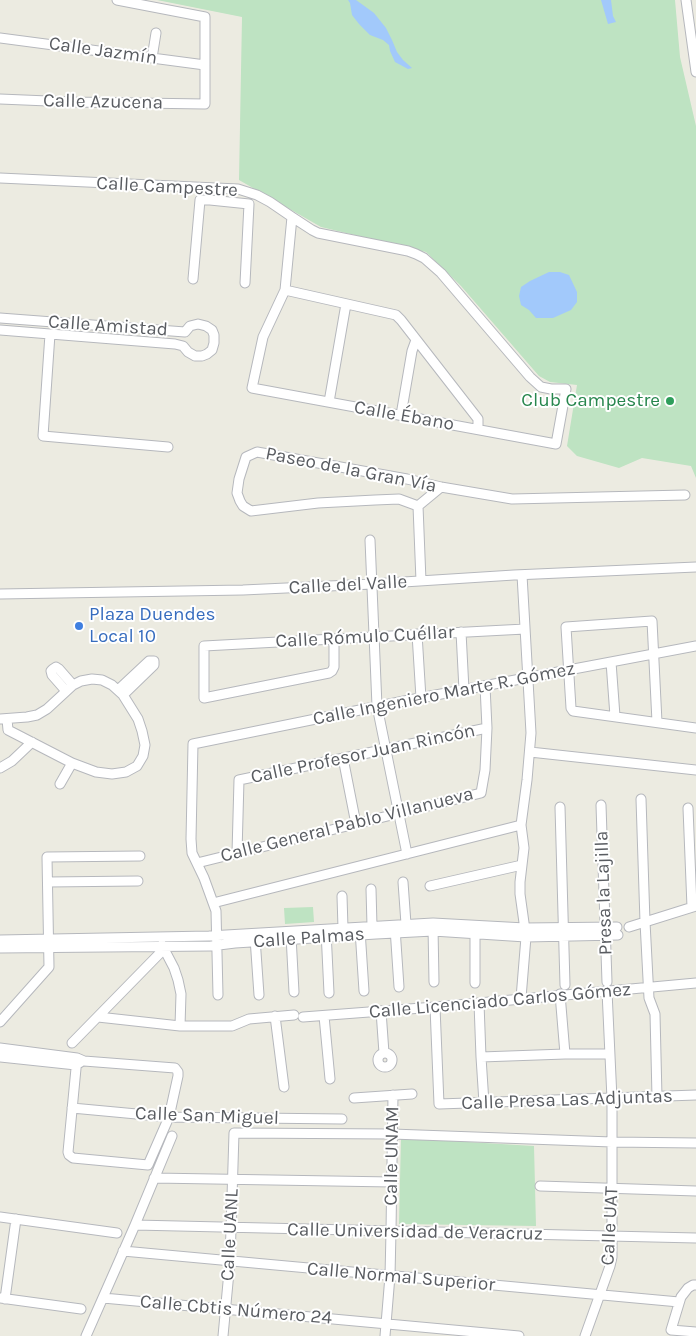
<!DOCTYPE html>
<meta charset="utf-8">
<style>
body{margin:0}
canvas{display:block;background:#ecebe1}
</style>
<canvas width="696" height="1336"></canvas>
<script>
const g = document.querySelector('canvas').getContext('2d');
g.lineJoin = 'round';
function fillPath(path, color) { g.fillStyle = color; g.fill(path, 'evenodd'); }
const poly = rows => new Path2D(rows.map(r => 'M' + r).join(''));
function stroke(path, color, width, dash) { g.strokeStyle = color; g.lineWidth = width; g.lineCap = dash ? 'butt' : 'round'; g.setLineDash(dash || []); g.stroke(path); }
function drawText(font, color, halo, rows, align = 'center') {
  g.font = font + ' Karla,sans-serif'; g.lineWidth = 4; g.setLineDash([]); g.textBaseline = 'middle'; g.strokeStyle = halo; g.fillStyle = color; for (const [text, x, y, turn = 0] of rows) {
    g.save(); g.translate(x, y); g.rotate((+turn || 0) * Math.PI / 180); g.textAlign = isNaN(turn) ? turn : align; if (halo) g.strokeText(text, 0, 0); g.fillText(text, 0, 0); g.restore();
  }
}
const green = poly([
 [157,0,675,0,680,57,696,126,696,478,691,466,642,458,619,468,577,456,567,446,577,385,550,382,539,376,461,286,426,252,321,227,239,180,242,17],
 [313,907,314,922,285,924,284,908],
 [401,1138,534,1146,536,1226,399,1224]
]);
const water = poly([
 [348,0,356,0,374,13,386,28,392,40,397,52,403,60,412,68,408,69,395,62,390,51,389,45,383,40,370,35,359,24,352,15,350,3],
 [601,0,611,0,613,16,616,22,608,24],
 [549,272,560,272,569,275,577,292,577,302,571,310,553,318,536,318,529,310,521,305,519,296,521,287,530,281]
]);
const minor = poly([
 [686,0,696,72],
 [0,38,205,65],
 [152,58,156,33],
 [0,99,72,102,205,104,205,17,117,0],
 [0,178,238,189,257,195,270,202,292,217,312,230,318,233,408,251,416,254,424,258,441,273,530,377,541,387,551,389,566,389,556,444,252,388,263,337,285,290,292,217],
 [193,279,200,200,210,200,249,204,245,283],
 [285,290,396,315,401,320,478,419,478,429],
 [0,318,185,332,190,326,198,324,206,326,212,330,214,335,214,343,212,350,207,354,202,356,195,356,188,352,183,346,175,344,0,330],
 [50,334,43,436,168,447],
 [329,402,346,304],
 [401,415,412,351,416,340],
 [418,506,399,499,375,500,318,503,251,511,243,506,240,501,237,493,239,479,246,457,257,452,407,479,441,487,512,499,685,495],
 [370,540,377,706,407,854],
 [421,581,418,506,441,487],
 [0,594,243,590,372,584,514,575,696,567],
 [461,632,464,690],
 [417,634,421,698],
 [334,639,334,667,332,671,329,673,204,698,204,646,334,639,525,629],
 [611,662,615,716],
 [118,690,149,661,154,661,154,665,123,695],
 [66,691,52,675,51,671,53,669,56,667,59,669,73,685],
 [0,719,27,717,37,715,47,709,73,685,81,681,92,679,102,680,112,685,123,695,138,719,142,731,145,745,143,756,137,766,126,772,112,774,96,772,72,763],
 [7,719,8,730,72,763,60,784],
 [657,722,652,621,566,627,571,708,573,711,696,728],
 [530,752,696,770],
 [343,758,356,824],
 [0,768,12,761,32,742],
 [641,799,645,922,649,998,655,1014,657,1097],
 [601,805,607,982],
 [560,807,565,985],
 [688,808,692,907],
 [237,853,239,780,487,728],
 [197,863,481,793,485,770,487,728,485,686],
 [48,882,138,881],
 [403,882,406,924],
 [430,886,522,865],
 [371,889,372,926],
 [342,896,343,928],
 [213,903,521,825],
 [433,927,434,982],
 [629,927,696,906],
 [395,928,399,987],
 [475,928,475,983],
 [360,930,364,991],
 [326,931,329,993],
 [291,936,294,992],
 [255,938,259,995],
 [0,940,209,936,433,923,525,928,617,927],
 [162,945,174,968,178,980,181,994,180,1026],
 [0,948,211,946,235,943,376,934,433,931,526,937,618,935],
 [560,994,565,1054],
 [218,995,216,911,204,878,192,853,191,839,193,744,404,701,696,646],
 [521,998,526,937,520,894,520,882,524,848,521,825,527,780,531,733,522,575],
 [479,1003,481,1057,484,1103],
 [435,1007,439,1104,696,1095],
 [381,1011,384,1053],
 [275,1016,284,1087],
 [324,1016,330,1079],
 [98,1017,180,1026,232,1026,249,1019,294,1015],
 [303,1017,435,1007,696,983],
 [0,1022,49,967,47,857,140,856],
 [72,1043,164,949],
 [0,1048,77,1058,84,1061,175,1068,178,1072,178,1076,169,1117,148,1165,73,1158,69,1155,68,1152,77,1058],
 '378 1060a7 7 0 1 1 14 0a7 7 0 1 1-14 0Z',
 [0,1057,76,1065,81,1062],
 [481,1057,565,1054,609,1054],
 [354,1098,412,1094],
 [72,1108,169,1117,342,1119],
 [154,1178,392,1182],
 [540,1186,696,1191],
 [0,1217,117,1233],
 [135,1225,696,1238],
 [123,1251,679,1302],
 [696,1285,693,1285,688,1288,681,1297,671,1330,696,1332],
 [0,1298,81,1309],
 [103,1298,519,1336],
 [5,1299,16,1219],
 [86,1336,135,1225,172,1136],
 [223,1336,230,1261,234,1133,392,1134,612,1142,696,1143],
 [385,1336,390,1276,391,1231,393,1095],
 [585,1336,610,1266,612,1257,612,1099,607,991]
]);
const markers = [
 [670,401,5,"#2e9e5b"],
 [79,626,5,"#3f7fe0"]
];
const streetNames = [
 ["Calle Jazmín",103,51,8],
 ["Calle Azucena",103,102,1],
 ["Calle Campestre",167,187,3],
 ["Calle Amistad",108,326,4],
 ["Calle Ébano",404,416,10],
 ["Paseo de la Gran Vía",351,470,11],
 ["Calle del Valle",348,585,-3],
 ["Calle Rómulo Cuéllar",365,637,-3],
 ["Calle Ingeniero Marte R. Gómez",444,694,-11],
 ["Calle Profesor Juan Rincón",363,754,-12],
 ["Calle General Pablo Villanueva",347,825,-14],
 ["Presa la Lajilla",604,893,-92],
 ["Calle Palmas",309,938,-4],
 ["Calle Licenciado Carlos Gómez",500,1001,-5],
 ["Calle Presa Las Adjuntas",567,1100,-2],
 ["Calle San Miguel",207,1116,2],
 ["Calle UNAM",392,1156,-89],
 ["Calle UAT",610,1226,-87],
 ["Calle Universidad de Veracruz",415,1232,1],
 ["Calle UANL",230,1235,-87],
 ["Calle Normal Superior",401,1277,5],
 ["Calle Cbtis Número 24",236,1310,5]
];
const leisureNames = [
 ["Club Campestre",660,401]
];
const shopNames = [
 ["Plaza Duendes",89,615],
 ["Local 10",89,637]
];
fillPath(green, '#bee3c2');
fillPath(water, '#a2c9fb');
stroke(minor, '#b6b8bd', 11);
stroke(minor, '#fff', 9);
for (const [x, y, r, color] of markers) { const dot = new Path2D(); dot.arc(x, y, r, 0, 2 * Math.PI); g.fillStyle = color; g.fill(dot); stroke(dot, '#fff', 2); }
drawText('19px', '#595c61', '#fff', streetNames);
drawText('19px', '#27864d', '#fff', leisureNames, 'right');
drawText('19px', '#366cbe', '#fff', shopNames, 'left');
</script>
